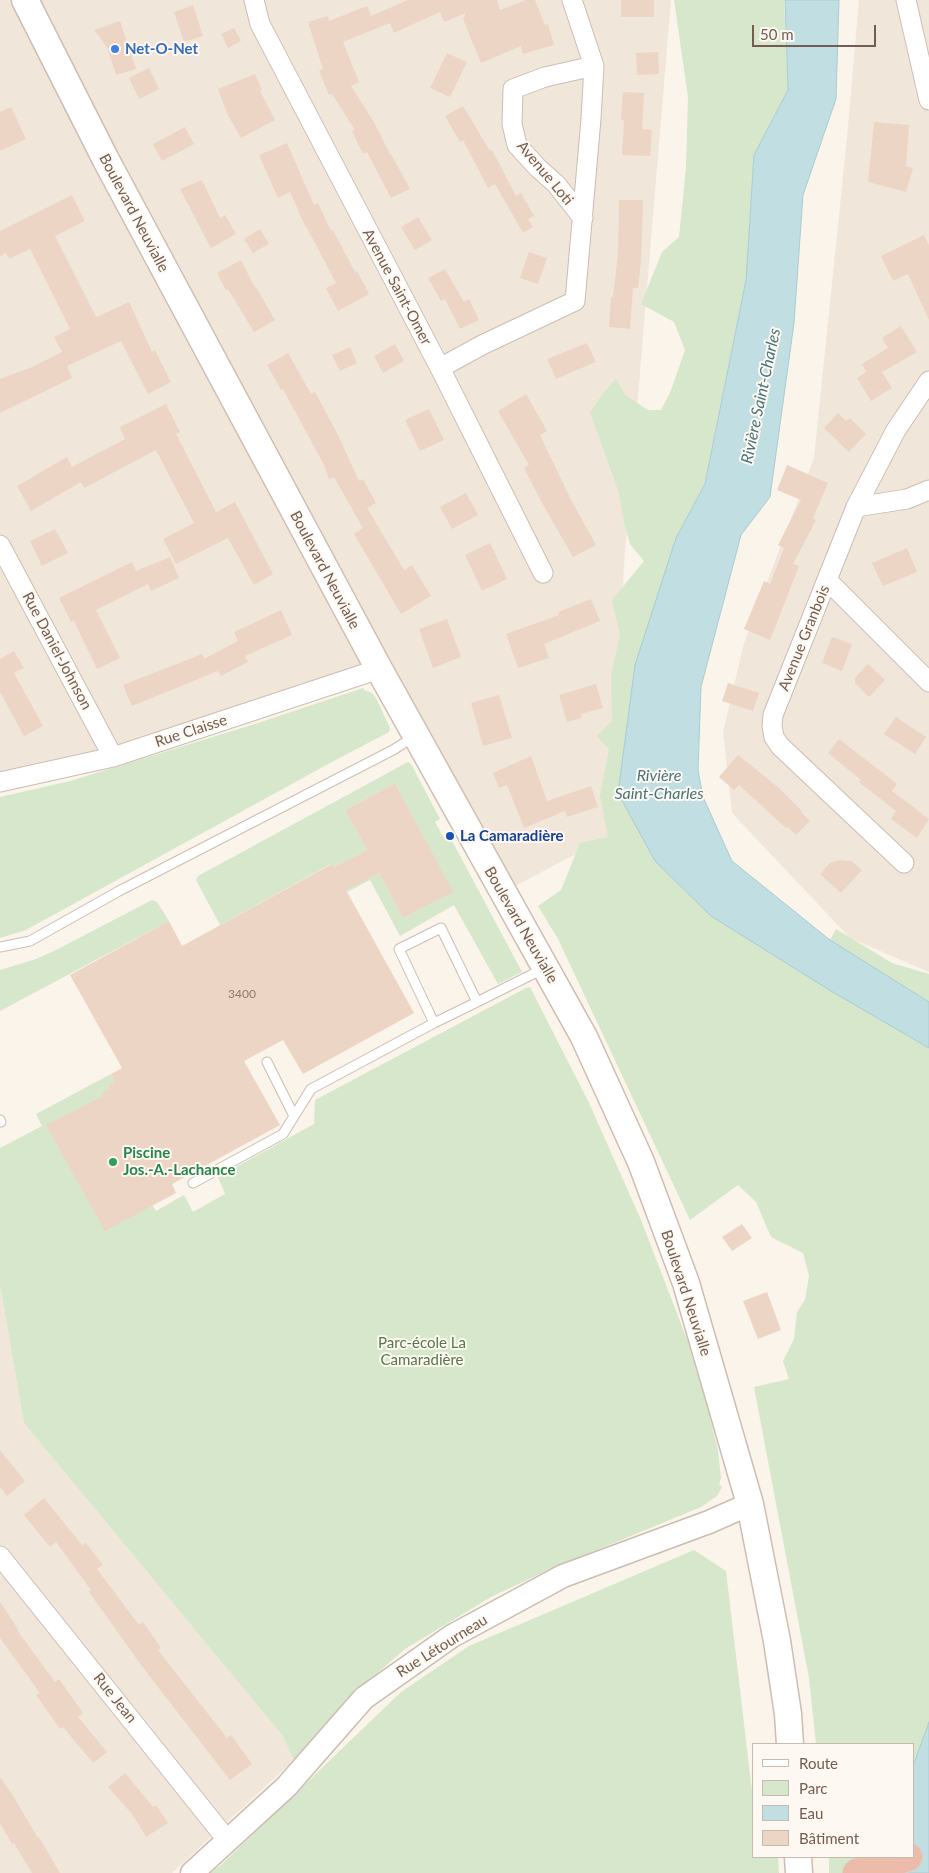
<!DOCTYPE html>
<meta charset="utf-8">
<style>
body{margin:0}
#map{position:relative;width:929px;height:1873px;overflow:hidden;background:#faf4eb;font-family:Lato,sans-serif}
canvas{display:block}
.legend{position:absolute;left:752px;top:1743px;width:162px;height:115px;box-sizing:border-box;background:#fdf8f1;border:1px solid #c6bab1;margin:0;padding:6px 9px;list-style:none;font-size:15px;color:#735d51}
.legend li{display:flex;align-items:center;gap:10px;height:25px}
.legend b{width:25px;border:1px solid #c6bab1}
.scale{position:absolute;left:752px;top:25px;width:124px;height:22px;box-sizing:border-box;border:2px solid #735d51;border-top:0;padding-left:6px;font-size:15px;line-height:18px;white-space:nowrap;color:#735d51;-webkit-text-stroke:4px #fdf8f1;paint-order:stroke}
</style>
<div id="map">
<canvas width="929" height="1873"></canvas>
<ul class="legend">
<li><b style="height:6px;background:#fff"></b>Route</li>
<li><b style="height:14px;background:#d6e7cb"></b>Parc</li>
<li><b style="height:14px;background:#c1dee2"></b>Eau</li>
<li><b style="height:14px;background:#edd5c6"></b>Bâtiment</li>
</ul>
<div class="scale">50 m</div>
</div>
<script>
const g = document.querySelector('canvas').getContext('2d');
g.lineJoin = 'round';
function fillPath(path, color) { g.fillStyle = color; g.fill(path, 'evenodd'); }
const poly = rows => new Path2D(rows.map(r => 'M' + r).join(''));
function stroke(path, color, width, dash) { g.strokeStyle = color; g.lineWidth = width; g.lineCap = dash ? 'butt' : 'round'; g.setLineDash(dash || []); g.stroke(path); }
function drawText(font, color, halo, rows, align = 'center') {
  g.font = font + ' Lato,sans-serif'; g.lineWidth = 4; g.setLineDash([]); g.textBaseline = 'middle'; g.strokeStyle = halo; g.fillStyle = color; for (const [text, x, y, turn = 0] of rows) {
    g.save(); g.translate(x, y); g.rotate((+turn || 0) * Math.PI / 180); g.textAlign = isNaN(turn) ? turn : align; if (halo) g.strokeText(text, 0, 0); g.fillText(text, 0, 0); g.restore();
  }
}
const residential = poly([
 [0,0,671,0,625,551,608,837,502,893,379,669,0,782],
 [859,0,929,0,929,972,850,938,732,813,723,732,744,643,814,458,847,138],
 [0,1285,24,1423,282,1735,294,1760,172,1873,0,1873]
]);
const green = poly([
 [674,0,784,0,788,90,754,155,746,280,705,484,676,538,618,793,895,1027,929,1048,929,1722,913,1766,913,1744,816,1744,809,1678,754,1387,789,1379,783,1361,794,1339,797,1312,805,1300,809,1276,803,1253,771,1237,756,1202,738,1185,690,1220,558,939,538,906,561,890,580,843,608,837,600,796,609,749,597,736,612,721,611,676,620,635,612,600,644,561,630,544,624,523,619,493,590,412,605,391,616,379,625,395,648,410,661,410,670,393,685,350,674,322,641,304,662,252,679,237,686,168,688,97],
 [363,688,364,690,372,693,376,698,390,728,389,732,330,763,26,930,0,938,0,797,70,781,258,723],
 [408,762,411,764,440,819,435,822,445,840,450,837,522,972,498,984,454,905,400,936,370,880,347,892,346,889,379,873,403,918,452,892,395,783,345,810,367,850,333,867,331,864,220,925,196,880,198,876],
 [152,900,157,902,169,921,0,1011,0,970,36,959,56,950],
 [836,929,892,963,929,974,929,1002,830,940],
 [530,987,589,1103,641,1220,688,1342,706,1402,718,1450,721,1478,719,1484,722,1487,717,1496,701,1507,546,1571,491,1597,405,1649,357,1691,294,1760,282,1735,24,1423,0,1285,0,1148,42,1126,36,1114,111,1074,115,1082,108,1085,109,1089,152,1205,156,1211,184,1195,193,1212,225,1194,218,1177,314,1124,315,1100,526,988],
 [694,1550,726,1571,753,1800,753,1857,778,1857,779,1873,210,1873,221,1865,401,1692,469,1646],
 [829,1857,902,1857,902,1873,829,1873]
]);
const water = poly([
 [785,0,839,0,836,99,803,195,794,323,770,497,741,535,701,687,698,770,703,797,732,861,830,940,929,1002,929,1048,831,991,711,916,655,861,618,793,635,665,676,538,705,484,746,280,754,155,788,90,785,0],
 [929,1722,929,1873,903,1873,913,1857,913,1766,929,1722]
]);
const building = poly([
 [408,0,497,0,500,10,526,0,535,0,545,25,548,24,554,45,523,54,521,46,481,63,463,19,466,13,444,22,440,12,394,33,390,23,343,42,359,82,351,86,375,124,390,154,391,154,410,189,391,198,367,152,363,154,352,131,355,130,332,94,329,95,319,71,323,69,308,22,328,16,329,21,367,6,371,16],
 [621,0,654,0,654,17,621,17],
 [193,5,203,36,184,42,174,12],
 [120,21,136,69,116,75,107,47,94,30],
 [234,28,241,41,228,48,221,34],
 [658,52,659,74,637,75,636,53],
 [447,53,467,62,450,97,430,88],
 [149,68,159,89,139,99,129,78],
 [255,74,262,90,260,91,275,120,241,138,228,115,218,89],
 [623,92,644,93,642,129,652,130,650,156,622,155,624,120,621,120],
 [463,106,490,151,492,150,516,196,521,193,534,216,528,219,533,227,523,233,495,184,488,188,463,140,460,142,445,116],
 [11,107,26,139,0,151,0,112],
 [874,122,909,125,906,166,913,168,906,192,868,182],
 [185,127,194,144,162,161,153,144],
 [287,143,314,205,318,203,331,231,333,230,355,272,357,271,369,294,338,311,326,288,336,283,307,228,306,228,290,192,278,198,259,155],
 [202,180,220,218,225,215,236,234,211,248,180,189],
 [72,195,85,221,55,236,96,317,129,302,152,352,155,350,171,382,148,394,121,341,67,366,72,378,0,413,0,379,32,367,62,352,54,337,70,329,30,249,9,259,6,253,0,256,0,231],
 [619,200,643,200,641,261,638,288,633,288,630,329,609,327,611,297,613,297,618,253],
 [418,217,432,240,415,250,401,227],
 [260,229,269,244,253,253,244,239],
 [924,235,929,245,929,320,908,274,893,281,881,256],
 [529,252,547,258,538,284,520,278],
 [241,260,255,288,256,287,275,320,254,332,228,289,226,290,217,273],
 [445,269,464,302,469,299,479,320,460,329,445,299,441,301,428,278],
 [901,326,917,352,882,372,892,388,871,401,857,378,866,372,862,364,888,348,882,338],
 [587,343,596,362,556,379,547,359],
 [395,344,404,361,383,373,374,356],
 [350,347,357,363,340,371,332,355],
 [288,353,311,394,315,392,337,433,359,481,363,479,376,503,367,508,404,570,412,565,431,596,401,614,354,534,363,528,334,477,329,479,324,465,283,389,281,390,267,365],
 [526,394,547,431,540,435,571,500,596,545,573,557,541,501,524,468,529,465,498,411],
 [166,404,180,432,176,434,216,512,235,502,273,574,254,585,228,538,176,564,163,539,194,523,156,450,84,488,81,482,31,511,17,486,67,457,72,467,125,439,120,427],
 [429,409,444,440,420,451,405,420],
 [838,413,846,421,850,418,866,434,849,452,824,428],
 [787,465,828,483,813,518,816,520,793,564,799,566,770,640,744,629,764,581,770,584,784,548,778,545,801,500,777,490],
 [466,493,478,515,452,529,440,507],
 [55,529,68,553,42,566,30,541],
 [490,543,507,579,482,591,465,555],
 [907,548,917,572,883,586,872,563],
 [170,557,179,578,151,591,148,584,96,610,120,658,97,669,74,621,71,622,59,598,132,562,136,571],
 [591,599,600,621,544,644,549,658,518,668,506,634,559,615,558,612],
 [281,610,292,635,245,656,248,662,221,676,218,671,132,706,123,685,202,654,204,659,238,641,234,632],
 [447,619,461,657,433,668,419,629],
 [832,637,852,644,842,671,822,663],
 [14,651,24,668,14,673,43,726,24,736,0,692,0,659],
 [868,664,885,680,869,697,855,683,855,678],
 [728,683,759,693,753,711,722,701],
 [596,684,603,708,581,714,582,718,567,722,559,695],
 [499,695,512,738,483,746,471,703],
 [896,717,926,737,915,754,884,734],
 [839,739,897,784,892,791,929,819,917,838,891,819,896,811,859,782,861,780,828,753],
 [738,755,779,788,802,811,801,812,810,821,796,835,788,827,786,828,739,785,734,790,719,777],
 [531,756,547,801,591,786,598,807,567,817,565,811,524,828,507,785,499,788,493,773],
 [395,783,453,892,403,918,379,873,346,890,414,1013,303,1074,283,1040,244,1061,280,1125,172,1184,176,1193,105,1231,46,1125,103,1096,102,1093,109,1089,108,1085,115,1082,111,1074,122,1068,70,975,169,921,182,946,332,864,333,867,367,850,345,810],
 [840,860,851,861,862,870,841,893,820,874,830,863],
 [742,1224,752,1238,732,1251,722,1237],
 [767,1292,781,1330,758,1339,743,1301],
 [0,1450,25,1481,7,1496,0,1487],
 [44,1498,82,1545,86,1543,103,1565,97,1569,139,1625,143,1622,161,1648,158,1650,227,1738,231,1735,252,1764,230,1780,144,1669,89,1592,91,1590,56,1542,50,1547,24,1515],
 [0,1602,18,1629,17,1630,55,1682,59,1679,83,1713,78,1717,107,1752,93,1763,63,1727,60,1729,36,1695,40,1693,0,1638],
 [125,1773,153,1807,156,1805,168,1823,146,1837,132,1814,108,1787],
 [0,1777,12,1794,38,1838,39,1837,60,1873,32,1873,14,1843,12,1844,0,1823]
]);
const service = poly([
 [0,947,30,941,119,891,393,750,415,736],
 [477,1002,441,928,399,949,434,1023,477,1002,543,969],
 [267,1062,294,1116],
 [0,1120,1,1122],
 [193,1183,283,1134,311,1089,434,1023]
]);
const minor = poly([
 [254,0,260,24,440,368,543,573],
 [906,0,929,100],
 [583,218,556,184,538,168,517,145,512,124,513,89,545,77,594,66],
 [440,368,482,345,575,301,591,119,594,66,572,0],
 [856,507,907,499,929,490],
 [0,545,113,757],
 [827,580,929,682],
 [0,782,113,757,379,669],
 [904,863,780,746,774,737,772,726,773,715,856,507,896,430,929,381],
 [0,1556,228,1841]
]);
const tertiary = poly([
 [192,1873,286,1787,364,1698,452,1636,563,1576,709,1522,750,1504]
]);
const secondary = poly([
 [25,0,106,160,379,669,584,1037,641,1162,686,1283,750,1504,777,1641,788,1714,790,1744],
 [798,1857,799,1873]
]);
const motorway = poly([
 [857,1873,908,1857]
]);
const markers = [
 [115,49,5,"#3f7fe0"],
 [450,836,5,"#1a4fb4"],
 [113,1162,5,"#2e9e5b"]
];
const numberNames = [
 ["3400",242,994]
];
const shopNames = [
 ["Net-O-Net",125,49]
];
const streetNames = [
 ["Avenue Loti",545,173,50],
 ["Boulevard Neuvialle",134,213,62],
 ["Avenue Saint-Omer",397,287,62],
 ["Boulevard Neuvialle",325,570,62],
 ["Avenue Granbois",804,638,-68],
 ["Rue Daniel-Johnson",57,651,62],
 ["Rue Claisse",191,731,-18],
 ["Boulevard Neuvialle",521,925,60],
 ["Boulevard Neuvialle",686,1293,72],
 ["Rue Létourneau",442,1646,-32],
 ["Rue Jean",115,1698,51]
];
const transitNames = [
 ["La Camaradière",460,836]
];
const leisureNames = [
 ["Piscine",123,1153],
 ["Jos.-A.-Lachance",123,1170]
];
const parkNames = [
 ["Parc-école La",422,1343],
 ["Camaradière",422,1360]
];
const waterNames = [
 ["Rivière Saint-Charles",761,396,-78],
 ["Rivière",659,776],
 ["Saint-Charles",659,794]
];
fillPath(residential, '#f1e6da');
fillPath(green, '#d6e7cb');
fillPath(water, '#c1dee2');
stroke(water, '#a9ccd3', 1);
fillPath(building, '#edd5c6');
stroke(service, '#ccbdb2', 11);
stroke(minor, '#ccbdb2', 21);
stroke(tertiary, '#ccbdb2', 25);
stroke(secondary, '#cebdb0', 29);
stroke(motorway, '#d8d2ce', 30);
stroke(service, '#fff', 9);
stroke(minor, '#fff', 19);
stroke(tertiary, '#fff', 22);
stroke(secondary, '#fff', 26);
stroke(motorway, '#edbbaa', 28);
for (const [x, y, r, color] of markers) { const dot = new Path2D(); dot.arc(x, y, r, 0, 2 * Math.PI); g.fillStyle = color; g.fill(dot); stroke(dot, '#fdf8f1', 2); }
drawText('12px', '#927b6e', null, numberNames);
drawText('bold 15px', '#366cbe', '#fdf8f1', shopNames, 'left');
drawText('15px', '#735d51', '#fdf8f1', streetNames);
drawText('bold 15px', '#164399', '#fdf8f1', transitNames, 'left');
drawText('bold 15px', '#27864d', '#fdf8f1', leisureNames, 'left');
drawText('15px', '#57774a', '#fdf8f1', parkNames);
drawText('italic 16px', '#49747c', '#fdf8f1', waterNames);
</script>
